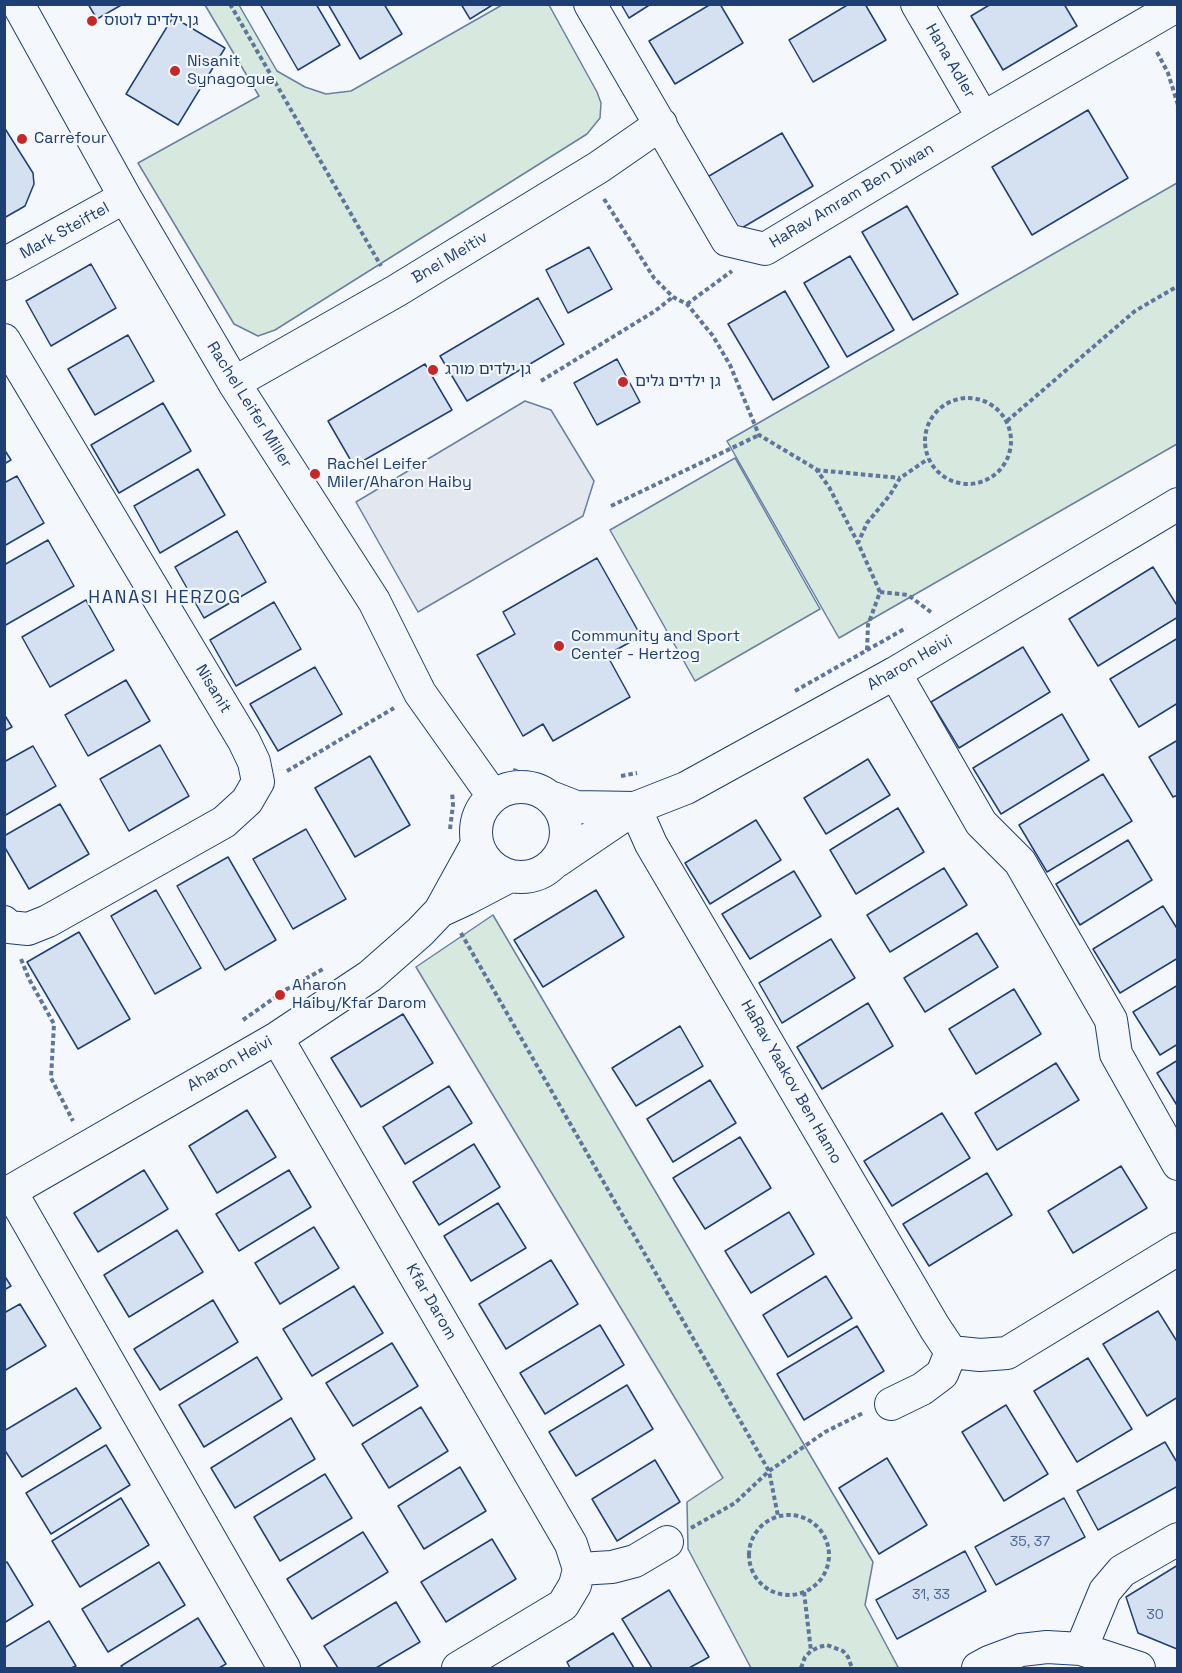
<!DOCTYPE html>
<meta charset="utf-8">
<style>
body{margin:0}
#map{position:relative;width:1182px;height:1673px;overflow:hidden;background:#f4f7fb;font-family:"Space Grotesk",sans-serif}
canvas{display:block}
.frame{position:absolute;inset:0;border:6px solid #1d3f73;pointer-events:none}
</style>
<div id="map">
<canvas width="1182" height="1673"></canvas>
<div class="frame"></div>
</div>
<script>
const g = document.querySelector('canvas').getContext('2d');
g.lineJoin = 'round';
function fillPath(path, color) { g.fillStyle = color; g.fill(path, 'evenodd'); }
const poly = rows => new Path2D(rows.map(r => 'M' + r).join(''));
function stroke(path, color, width, dash) { g.strokeStyle = color; g.lineWidth = width; g.lineCap = dash ? 'butt' : 'round'; g.setLineDash(dash || []); g.stroke(path); }
function drawText(font, color, halo, rows, align = 'center') {
  g.font = font + ' "Space Grotesk","Noto Sans Hebrew",sans-serif'; g.lineWidth = 4.5; g.setLineDash([]); g.textBaseline = 'middle'; g.strokeStyle = halo; g.fillStyle = color; for (const [text, x, y, turn = 0] of rows) {
    g.save(); g.translate(x, y); g.rotate((+turn || 0) * Math.PI / 180); g.textAlign = isNaN(turn) ? turn : align; if (halo) g.strokeText(text, 0, 0); g.fillText(text, 0, 0); g.restore();
  }
}
const green = poly([
 [205,5,239,5,277,71,305,87,326,94,351,91,502,5,549,5,597,92,601,103,600,118,587,134,275,330,258,336,234,324,138,163,259,96,205,5],
 [1177,183,1177,444,839,638,727,441,1177,183],
 [735,458,820,609,695,681,610,530,735,458],
 [493,915,873,1562,865,1605,898,1667,896,1668,751,1668,688,1549,687,1502,723,1478,416,967,493,915]
]);
const parking = poly([
 [525,401,551,410,594,481,583,516,418,612,356,502,525,401]
]);
const building = poly([
 [88,4,123,4,97,19,88,4],
 [260,4,316,4,340,45,298,70,260,4],
 [328,4,384,4,402,34,360,59,328,4],
 [461,4,494,4,470,19,461,4],
 [621,4,651,4,629,18,621,4],
 [711,4,720,4,743,43,675,84,649,41,711,4],
 [849,4,865,4,886,40,813,82,789,40,849,4],
 [991,4,1064,4,1077,26,1003,70,971,16,991,4],
 [173,17,225,48,178,125,126,94,173,17],
 [1088,110,1128,178,1032,235,992,167,1088,110],
 [4,127,33,173,34,184,25,206,4,218,4,127],
 [782,133,813,186,735,232,704,179,782,133],
 [907,206,958,294,913,320,862,232,907,206],
 [589,247,612,289,568,313,546,270,589,247],
 [850,256,894,330,847,357,804,283,850,256],
 [91,264,116,308,51,346,26,301,91,264],
 [785,291,829,367,773,400,728,324,785,291],
 [538,298,564,344,467,401,440,356,538,298],
 [128,335,154,381,95,415,68,369,128,335],
 [617,359,640,402,597,425,574,383,617,359],
 [425,364,452,410,354,466,328,421,425,364],
 [163,403,191,451,119,493,91,445,163,403],
 [4,449,11,460,4,464,4,449],
 [198,469,225,515,160,553,134,506,198,469],
 [17,476,44,523,4,546,4,483,17,476],
 [237,531,266,582,204,618,175,567,237,531],
 [48,540,74,586,4,626,4,565,48,540],
 [597,558,641,636,607,655,630,697,553,741,543,724,523,736,477,655,515,634,503,612,597,558],
 [1153,567,1178,607,1178,617,1098,666,1069,619,1153,567],
 [86,600,114,650,50,687,22,637,86,600],
 [274,602,301,649,236,686,210,640,274,602],
 [1178,638,1178,703,1139,727,1110,679,1178,638],
 [1023,647,1050,692,959,748,931,702,1023,647],
 [315,667,342,714,278,751,250,704,315,667],
 [126,680,150,721,88,756,65,715,126,680],
 [4,714,12,727,4,731,4,714],
 [1062,714,1089,760,1001,814,973,768,1062,714],
 [1178,740,1178,795,1173,797,1149,757,1178,740],
 [160,745,189,796,129,831,100,779,160,745],
 [33,746,56,786,4,816,4,762,33,746],
 [370,756,410,825,355,857,315,788,370,756],
 [868,759,890,795,826,834,804,798,868,759],
 [1103,774,1132,821,1047,872,1019,825,1103,774],
 [60,804,89,854,29,889,4,846,4,836,60,804],
 [898,808,924,852,856,894,830,850,898,808],
 [756,820,781,860,710,904,685,863,756,820],
 [306,829,346,899,293,929,253,859,306,829],
 [1128,840,1152,880,1080,925,1056,884,1128,840],
 [228,857,276,940,225,970,177,886,228,857],
 [944,868,967,905,890,952,867,915,944,868],
 [794,871,821,916,750,959,722,914,794,871],
 [156,890,201,968,155,994,111,916,156,890],
 [596,890,624,937,543,987,514,940,596,890],
 [1163,906,1178,930,1178,958,1120,993,1093,949,1163,906],
 [79,932,130,1019,78,1049,27,962,79,932],
 [977,933,998,967,925,1012,904,978,977,933],
 [831,939,855,978,782,1023,759,983,831,939],
 [1178,985,1178,1044,1160,1055,1133,1012,1178,985],
 [1014,989,1041,1034,976,1074,949,1029,1014,989],
 [868,1003,893,1046,822,1089,797,1047,868,1003],
 [403,1014,433,1063,361,1107,331,1058,403,1014],
 [680,1026,703,1066,636,1106,612,1068,680,1026],
 [1178,1060,1178,1107,1157,1073,1178,1060],
 [1056,1063,1079,1100,997,1150,975,1113,1056,1063],
 [710,1080,736,1123,673,1162,647,1119,710,1080],
 [449,1086,472,1123,405,1164,383,1127,449,1086],
 [247,1110,276,1157,217,1193,189,1146,247,1110],
 [942,1113,970,1158,892,1206,864,1161,942,1113],
 [740,1137,771,1188,705,1229,673,1178,740,1137],
 [474,1144,500,1187,439,1225,413,1182,474,1144],
 [1121,1166,1147,1208,1073,1253,1048,1211,1121,1166],
 [144,1170,168,1209,98,1252,74,1213,144,1170],
 [289,1170,311,1207,239,1251,216,1214,289,1170],
 [987,1173,1012,1215,929,1266,903,1224,987,1173],
 [498,1203,526,1248,471,1281,444,1236,498,1203],
 [789,1212,814,1254,751,1293,725,1251,789,1212],
 [314,1227,339,1268,280,1304,255,1263,314,1227],
 [177,1230,203,1272,129,1317,104,1275,177,1230],
 [551,1260,578,1304,506,1349,479,1304,551,1260],
 [4,1275,11,1286,4,1290,4,1275],
 [826,1276,852,1318,788,1357,763,1315,826,1276],
 [354,1286,383,1333,312,1376,283,1329,354,1286],
 [213,1300,238,1342,160,1390,134,1349,213,1300],
 [20,1304,46,1346,4,1371,4,1313,20,1304],
 [1158,1311,1178,1343,1178,1397,1147,1416,1103,1344,1158,1311],
 [600,1325,624,1365,545,1414,520,1373,600,1325],
 [857,1326,884,1371,804,1420,777,1374,857,1326],
 [392,1343,418,1386,353,1426,326,1383,392,1343],
 [257,1357,282,1399,204,1447,179,1405,257,1357],
 [1088,1358,1132,1429,1077,1462,1034,1391,1088,1358],
 [627,1385,653,1429,576,1476,549,1432,627,1385],
 [76,1388,101,1428,22,1477,4,1449,4,1431,76,1388],
 [1006,1405,1048,1474,1004,1501,962,1432,1006,1405],
 [421,1407,448,1451,389,1488,362,1444,421,1407],
 [291,1418,315,1459,235,1508,211,1468,291,1418],
 [1165,1442,1178,1464,1178,1486,1098,1530,1077,1491,1165,1442],
 [106,1445,130,1485,51,1534,26,1493,106,1445],
 [887,1458,927,1525,879,1554,839,1488,887,1458],
 [655,1460,680,1502,617,1541,592,1499,655,1460],
 [460,1467,486,1511,424,1549,398,1506,460,1467],
 [325,1474,352,1518,280,1561,254,1517,325,1474],
 [121,1498,149,1545,80,1587,52,1541,121,1498],
 [1064,1498,1085,1537,996,1585,975,1547,1064,1498],
 [363,1532,388,1572,312,1619,287,1579,363,1532],
 [492,1539,516,1579,446,1622,421,1582,492,1539],
 [965,1551,986,1591,897,1639,876,1600,965,1551],
 [7,1562,33,1605,4,1623,4,1563,7,1562],
 [159,1562,185,1605,108,1652,82,1609,159,1562],
 [1178,1565,1178,1649,1177,1649,1138,1633,1126,1597,1178,1565],
 [669,1590,709,1657,689,1668,652,1668,622,1619,669,1590],
 [396,1602,420,1642,376,1668,338,1668,324,1646,396,1602],
 [198,1618,226,1664,219,1668,123,1668,121,1666,198,1618],
 [49,1621,76,1666,71,1668,4,1668,4,1648,49,1621],
 [613,1633,634,1668,570,1668,567,1662,613,1633]
]);
const path = poly([
 [230,4,381,266],
 [1157,52,1168,73,1178,105],
 [604,199,654,278,673,297,687,304,713,336,730,365,759,435,816,469,829,487,858,543],
 [687,304,732,271],
 [541,381,655,311,673,297],
 '925 441a43 43 0 1 1 86 0a43 43 0 1 1-86 0Z',
 [1007,421,1135,311,1178,286],
 [816,470,900,478],
 [611,506,759,435],
 [880,592,858,543,867,523,890,495,900,478,928,459],
 [867,650,868,625,880,592,908,595,932,613],
 [795,691,906,628],
 [513,770,534,776],
 [287,771,394,708],
 [621,776,637,773],
 [450,829,453,805,452,792],
 [461,933,769,1471,778,1516],
 [21,959,29,979,54,1024,51,1078,73,1121],
 [243,1020,287,989,325,968],
 '749 1555a40 40 0 1 1 80 0a40 40 0 1 1-80 0Z',
 [691,1528,735,1503,769,1471,825,1432,863,1413],
 [804,1592,811,1651],
 [801,1668,805,1657,811,1651,819,1647,827,1645,843,1651,848,1657,852,1668]
]);
const minor = poly([
 [18,4,125,197,234,383,374,601,420,693,493,796],
 [590,4,727,240,765,249,983,118,1178,5],
 [917,4,983,118],
 [4,264,125,197],
 [4,340,244,741,254,762,258,782,247,801,224,822,48,921,28,929,9,927,4,922],
 [234,383,396,291,599,167,661,124],
 [895,673,981,823,1020,862,1111,1020,1116,1054,1178,1164],
 '476 832a45 45 0 1 1 90 0a45 45 0 1 1-90 0Z',
 [553,798,576,807,635,808],
 [635,808,651,844,935,1328,951,1352,980,1355,1007,1353,1178,1249],
 [557,861,635,808,686,788,895,673,1178,504],
 [440,911,466,899,510,876],
 [277,1038,571,1544,579,1569,575,1585,563,1605,458,1668],
 [11,1192,284,1668],
 [4,1195,277,1038,370,976,420,932,440,911,477,844],
 [891,1404,922,1389,942,1374,951,1352],
 [579,1569,612,1567,635,1561,667,1542],
 [1081,1649,1105,1591,1122,1571,1178,1539],
 [978,1668,989,1662,1021,1650,1047,1647,1081,1649,1139,1668]
]);
const markers = [
 [92,21,6,"#c62828"],
 [175,71,6,"#c62828"],
 [22,139,6,"#c62828"],
 [433,370,6,"#c62828"],
 [623,382,6,"#c62828"],
 [315,474,6,"#c62828"],
 [559,646,6,"#c62828"],
 [280,995,6,"#c62828"]
];
const numberNames = [
 ["35, 37",1030,1542],
 ["31, 33",931,1595],
 ["30",1155,1615]
];
const poiNames = [
 ["גן ילדים לוטוס",104,21],
 ["Nisanit",187,62],
 ["Synagogue",187,80],
 ["Carrefour",34,139],
 ["גן ילדים מורג",445,370],
 ["גן ילדים גלים",635,382],
 ["Rachel Leifer",327,465],
 ["Miler/Aharon Haiby",327,483],
 ["Community and Sport",571,637],
 ["Center - Hertzog",571,655],
 ["Aharon",292,986],
 ["Haiby/Kfar Darom",292,1004]
];
const streetNames = [
 ["Hana Adler",950,61,60],
 ["HaRav Amram Ben Diwan",852,196,-31],
 ["Mark Steiftel",65,231,-29],
 ["Bnei Meitiv",450,258,-31],
 ["Rachel Leifer Miller",249,405,58],
 ["Aharon Heivi",910,663,-30],
 ["Nisanit",213,689,59],
 ["Aharon Heivi",230,1064,-30],
 ["HaRav Yaakov Ben Hamo",791,1082,60],
 ["Kfar Darom",431,1302,60]
];
const neighbourhoodNames = [
 ["HANASI HERZOG",165,598]
];
fillPath(green, '#d7e8df');
stroke(green, '#687fa3', 1.5);
fillPath(parking, '#e3e8f0');
stroke(parking, '#687fa3', 1.5);
fillPath(building, '#d5e0f0');
stroke(building, '#1d3f73', 1.5);
stroke(minor, '#1d3f73', 34);
stroke(path, '#5e769c', 4, [4.5, 3]);
stroke(minor, '#f4f7fb', 32);
for (const [x, y, r, color] of markers) { const dot = new Path2D(); dot.arc(x, y, r, 0, 2 * Math.PI); g.fillStyle = color; g.fill(dot); stroke(dot, '#f4f7fb', 2); }
drawText('14px', '#4b6792', null, numberNames);
drawText('16px', '#1d3f73', '#f4f7fb', poiNames, 'left');
drawText('16px', '#1d3f73', '#f4f7fb', streetNames);
g.letterSpacing = '1.5px';
drawText('18px', '#1d3f73', '#f4f7fb', neighbourhoodNames);
g.letterSpacing = '0px';
</script>
